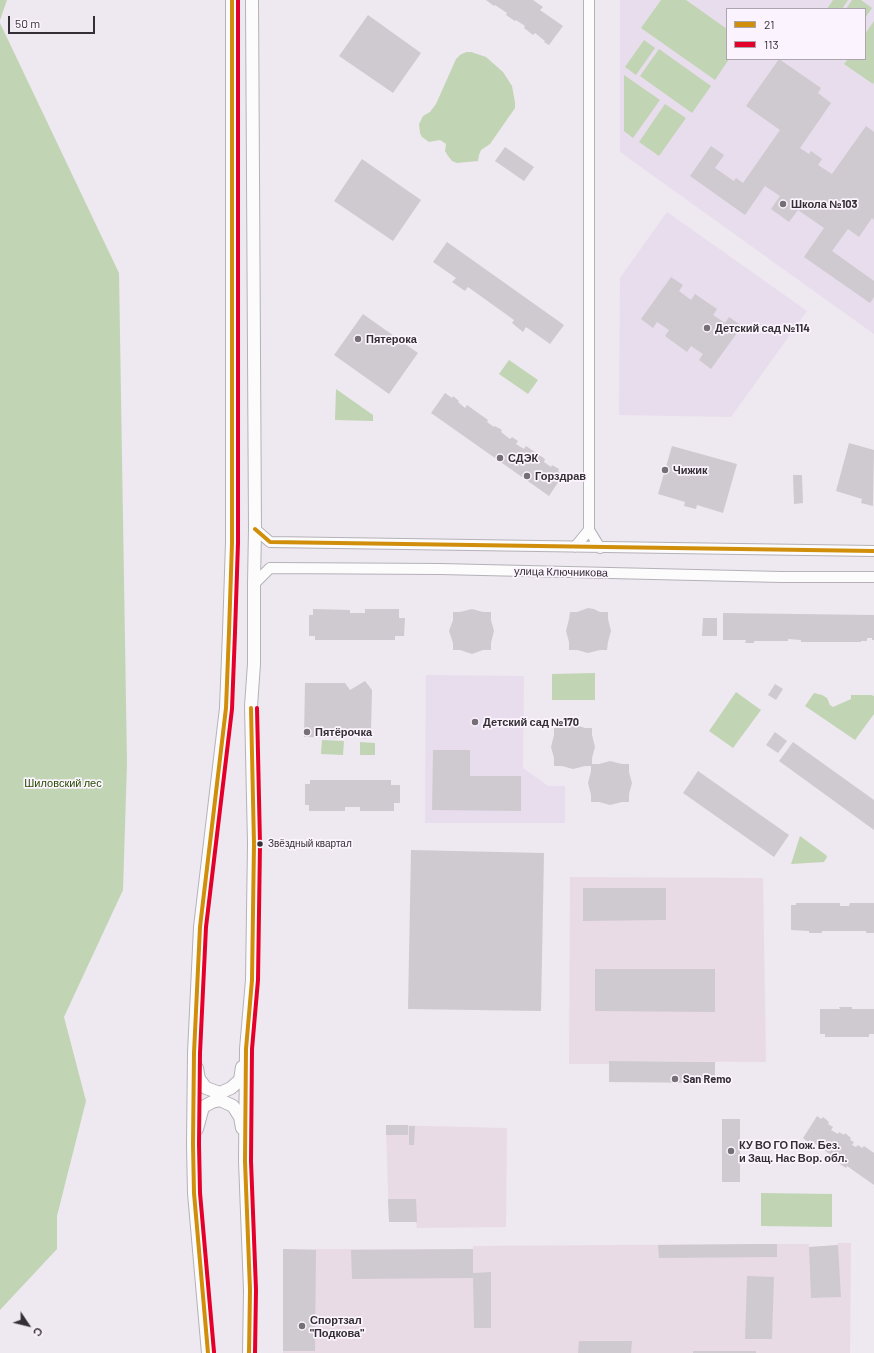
<!DOCTYPE html>
<meta charset="utf-8">
<style>
body{margin:0}
#map{position:relative;width:874px;height:1353px;overflow:hidden;background:#eee8f0;font-family:Barlow,sans-serif}
canvas{display:block}
.legend{position:absolute;left:726px;top:8px;width:140px;height:52px;box-sizing:border-box;background:#fbf3fe;border:1px solid #aba5ae;margin:0;padding:5px 7px;list-style:none;font-size:12px;color:#342f35}
.legend li{display:flex;align-items:center;gap:8px;height:20px}
.legend b{width:20px;border:1px solid #aba5ae}
.north{position:absolute;left:8px;top:1305px;width:40px;height:40px;-webkit-text-stroke:3px #fbf3fe;paint-order:stroke;rotate:125deg;font-size:11px;font-weight:700;line-height:16px;text-align:center;color:#342f35}
.north::after{content:'';display:block;margin:auto;width:14px;height:18px;background:#342f35;clip-path:polygon(50% 0,100% 100%,50% 72%,0 100%)}
.scale{position:absolute;left:8px;top:16px;width:87px;height:18px;box-sizing:border-box;border:2px solid #342f35;border-top:0;padding-left:5px;font-size:12px;line-height:14px;white-space:nowrap;color:#342f35;-webkit-text-stroke:3px #fbf3fe;paint-order:stroke}
</style>
<div id="map">
<canvas width="874" height="1353"></canvas>
<ul class="legend">
<li><b style="height:5px;background:#d08e0b"></b>21</li>
<li><b style="height:5px;background:#e4002b"></b>113</li>
</ul>
<div class="north">С</div>
<div class="scale">50 m</div>
</div>
<script>
const g = document.querySelector('canvas').getContext('2d');
g.lineJoin = 'round';
function fillPath(path, color) { g.fillStyle = color; g.fill(path, 'evenodd'); }
const poly = rows => new Path2D(rows.map(r => 'M' + r).join(''));
function stroke(path, color, width, dash) { g.strokeStyle = color; g.lineWidth = width; g.lineCap = dash ? 'butt' : 'round'; g.setLineDash(dash || []); g.stroke(path); }
function drawText(font, color, halo, rows, align = 'center') {
  g.font = font + ' Barlow,sans-serif'; g.lineWidth = 3.5; g.setLineDash([]); g.textBaseline = 'middle'; g.strokeStyle = halo; g.fillStyle = color; for (const [text, x, y, turn = 0] of rows) {
    g.save(); g.translate(x, y); g.rotate((+turn || 0) * Math.PI / 180); g.textAlign = isNaN(turn) ? turn : align; if (halo) g.strokeText(text, 0, 0); g.fillText(text, 0, 0); g.restore();
  }
}
const industrial = poly([
 [570,877,763,878,766,1062,609,1061,609,1064,569,1064],
 [386,1125,507,1128,506,1227,417,1228,416,1222,389,1222],
 [838,1243,851,1243,850,1353,283,1353,283,1249,473,1249,473,1246,757,1244,809,1244,809,1247,837,1245]
]);
const built = poly([
 [620,0,874,0,874,334,620,152],
 [727,9,865,9,865,59,727,59],
 [667,212,807,311,731,417,619,415,620,278],
 [426,675,524,676,523,768,548,786,565,786,565,823,425,823]
]);
const green = poly([
 [0,0,7,0,0,20],
 [661,0,686,0,727,29,727,59,729,59,715,80,641,28],
 [833,0,848,0,842,9,827,9],
 [852,0,861,0,872,8,865,18,865,9,846,9],
 [874,21,874,82,873,84,844,64,848,59,865,59,865,34],
 [0,23,119,273,127,763,123,890,64,1017,86,1101,57,1216,57,1249,0,1310],
 [644,40,655,48,636,75,625,67],
 [659,49,711,86,692,113,640,76],
 [466,52,471,52,486,57,503,72,512,86,515,102,515,108,490,144,481,150,479,155,478,161,457,163,452,161,448,156,445,151,446,144,440,140,429,142,422,137,420,133,419,124,423,116,430,112,436,104,456,59,460,55],
 [624,75,660,100,633,138,624,131],
 [665,104,686,118,659,156,639,142],
 [509,360,538,380,528,394,499,374],
 [336,389,373,415,373,421,335,420],
 [595,673,595,700,552,700,552,674],
 [736,692,761,710,733,748,709,731],
 [814,693,822,695,827,698,830,705,833,707,851,699,851,695,871,695,874,696,874,714,855,740,805,706],
 [322,740,344,741,343,755,321,754],
 [360,742,375,743,375,755,360,755],
 [800,836,826,855,827,857,824,862,791,864],
 [761,1193,832,1194,832,1227,761,1226]
]);
const building = poly([
 [486,0,533,0,543,7,540,10,563,26,549,45,544,42,545,41,535,33,533,35,524,28,525,26,516,20,515,21,506,15,507,13,495,5,494,6],
 [368,15,421,53,393,93,339,56],
 [779,59,821,88,818,93,831,103,800,148,809,154,811,151,822,159,818,165,832,174,866,126,874,132,874,220,872,218,859,237,848,229,832,251,874,281,874,297,870,303,804,257,824,228,798,210,789,222,771,209,780,196,765,186,745,215,690,176,711,146,724,155,715,168,734,181,736,178,743,183,780,130,746,106],
 [505,147,534,167,524,181,495,161],
 [362,159,421,200,393,241,334,201],
 [447,242,564,325,550,344,526,327,523,332,512,323,514,320,468,287,465,291,452,282,456,278,433,262],
 [671,277,683,285,679,291,691,300,695,294,717,309,713,315,725,323,729,317,742,326,711,369,699,360,703,354,691,346,687,352,665,336,669,330,657,322,653,328,641,319],
 [363,314,418,353,389,394,334,355],
 [445,393,452,398,453,396,459,401,458,402,465,408,467,405,488,420,487,422,494,427,495,426,502,430,501,432,510,439,512,437,518,441,516,444,524,449,526,446,545,459,544,462,551,467,552,465,559,469,558,471,563,475,549,496,431,413],
 [849,443,874,450,873,506,861,503,862,499,836,491],
 [672,446,737,464,723,513,697,505,696,509,684,506,685,502,658,494],
 [793,475,802,475,803,503,794,504],
 [588,608,594,609,600,612,608,612,608,619,611,631,608,642,607,650,600,650,588,653,577,650,569,650,569,642,566,631,569,619,570,612,577,612],
 [313,609,350,610,350,613,365,613,365,609,399,609,399,618,405,618,404,636,395,636,395,640,315,640,315,636,309,636,309,615,313,615],
 [472,609,483,612,491,612,491,620,494,631,491,643,491,650,483,650,472,654,460,650,453,650,453,643,449,631,453,620,453,612,460,612],
 [723,613,874,615,874,640,872,640,872,638,867,638,867,641,861,641,861,642,801,642,801,640,788,639,788,641,754,641,754,643,745,643,746,640,723,640],
 [703,618,717,618,717,636,702,636],
 [365,681,372,690,371,731,365,739,350,730,344,738,304,737,305,683,345,683,350,690],
 [775,684,783,689,776,700,768,695],
 [573,724,585,728,592,728,592,735,595,747,592,758,592,764,599,764,610,761,622,764,629,764,629,772,632,783,629,794,629,802,622,802,610,805,599,802,591,802,591,795,588,783,591,771,591,766,585,766,573,769,562,766,554,766,554,758,551,747,554,735,554,728,562,728],
 [775,732,787,741,778,753,766,745],
 [793,742,874,800,874,830,779,761],
 [433,750,470,750,470,776,521,776,521,811,432,810],
 [698,771,789,835,774,857,683,793],
 [310,780,391,780,391,785,400,785,400,803,394,803,394,811,360,811,360,807,345,807,345,811,309,811,309,805,305,805,305,784,310,784],
 [411,850,544,853,541,1011,408,1009],
 [583,888,666,888,666,920,583,921],
 [796,903,840,903,840,906,849,906,850,903,874,903,874,933,866,933,866,931,822,931,822,933,809,933,809,931,791,930,791,905,796,905],
 [595,969,715,969,715,1012,595,1011],
 [839,1007,852,1007,852,1009,874,1009,874,1034,869,1034,869,1037,825,1037,825,1034,820,1034,820,1009,840,1009],
 [609,1061,715,1062,715,1083,609,1082],
 [817,1116,821,1119,823,1117,829,1122,828,1124,833,1127,831,1130,838,1134,839,1132,844,1135,845,1133,851,1138,850,1140,854,1142,852,1145,856,1147,858,1145,862,1148,864,1146,874,1153,874,1185,847,1166,846,1168,834,1160,835,1158,810,1140,808,1142,803,1138],
 [722,1119,740,1119,740,1182,722,1182],
 [386,1125,408,1125,408,1135,386,1135],
 [409,1126,415,1126,414,1145,409,1145],
 [388,1199,416,1199,417,1222,389,1222],
 [757,1244,777,1244,777,1257,659,1258,658,1245],
 [838,1245,841,1297,811,1298,809,1247],
 [283,1249,316,1250,315,1351,283,1351],
 [473,1249,473,1273,491,1272,491,1328,474,1328,473,1278,352,1279,351,1250],
 [747,1276,774,1277,772,1339,745,1339],
 [579,1341,632,1341,631,1353,578,1353],
 [693,1351,756,1351,756,1353,693,1353]
]);
const minor = poly([
 [589,0,589,530,600,548],
 [255,529,270,542,874,551],
 [575,547,589,530],
 [254,584,270,568,440,569,781,577,874,577]
]);
const tertiary = poly([
 [197,1068,199,1079,206,1088,220,1093,231,1088,240,1080,242,1067],
 [197,1129,203,1107,212,1102,220,1100,233,1106,240,1117,242,1128],
 [208,1353,194,1193,193,1144,194,1053,200,927,226,708,229,632,232,543,232,0],
 [249,1353,250,1290,245,1161,246,1049,252,980,254,844,251,706,254,664,254,584,255,529,252,0]
]);
const bus1 = poly([
 [255,529,270,542,874,551],
 [208,1353,194,1193,193,1144,194,1053,200,927,226,708,229,632,232,543,232,0],
 [249,1353,250,1290,245,1161,246,1049,252,980,254,844,251,708]
]);
const bus2 = poly([
 [214,1352,200,1193,199,1144,200,1053,206,927,232,709,235,632,238,543,238,0],
 [255,1353,256,1290,251,1161,252,1049,258,980,260,844,257,708]
]);
const markers = [
 [783,204,4,"#757076"],
 [707,328,4,"#757076"],
 [358,339,4,"#757076"],
 [500,458,4,"#757076"],
 [665,470,4,"#757076"],
 [527,476,4,"#757076"],
 [475,722,4,"#757076"],
 [307,732,4,"#757076"],
 [260,844,3.5,"#342f35"],
 [675,1079,4,"#757076"],
 [731,1151,4,"#757076"],
 [302,1326,4,"#757076"]
];
const busNames = [
 ["Звёздный квартал",268,844]
];
const poiNames = [
 ["Школа №103",791,204],
 ["Детский сад №114",715,328],
 ["Пятерока",366,339],
 ["СДЭК",508,458],
 ["Чижик",673,470],
 ["Горздрав",535,476],
 ["Детский сад №170",483,722],
 ["Пятёрочка",315,732],
 ["San Remo",683,1079],
 ["КУ ВО ГО Пож. Без.",739,1145],
 ["и Защ. Нас Вор. обл.",739,1158],
 ["Спортзал",310,1320],
 ["\"Подкова\"",310,1333]
];
const streetNames = [
 ["улица Ключникова",561,572,1]
];
const parkNames = [
 ["Шиловский лес",63,783]
];
fillPath(industrial, '#e9dbe6');
fillPath(built, '#e8ddec');
fillPath(green, '#c1d5b4');
fillPath(building, '#cfcad0');
stroke(minor, '#b5b1b7', 12);
stroke(tertiary, '#b5b1b7', 14);
stroke(minor, '#fcfcfd', 10);
stroke(tertiary, '#fcfcfd', 12);
stroke(bus1, '#d08e0b', 4);
stroke(bus2, '#e4002b', 4);
for (const [x, y, r, color] of markers) { const dot = new Path2D(); dot.arc(x, y, r, 0, 2 * Math.PI); g.fillStyle = color; g.fill(dot); stroke(dot, '#fbf3fe', 1.5); }
drawText('10px', '#342f35', '#fbf3fe', busNames, 'left');
drawText('bold 11px', '#342f35', '#fbf3fe', poiNames, 'left');
drawText('11px', '#342f35', '#fbf3fe', streetNames);
drawText('11px', '#284d00', '#fbf3fe', parkNames);
</script>
